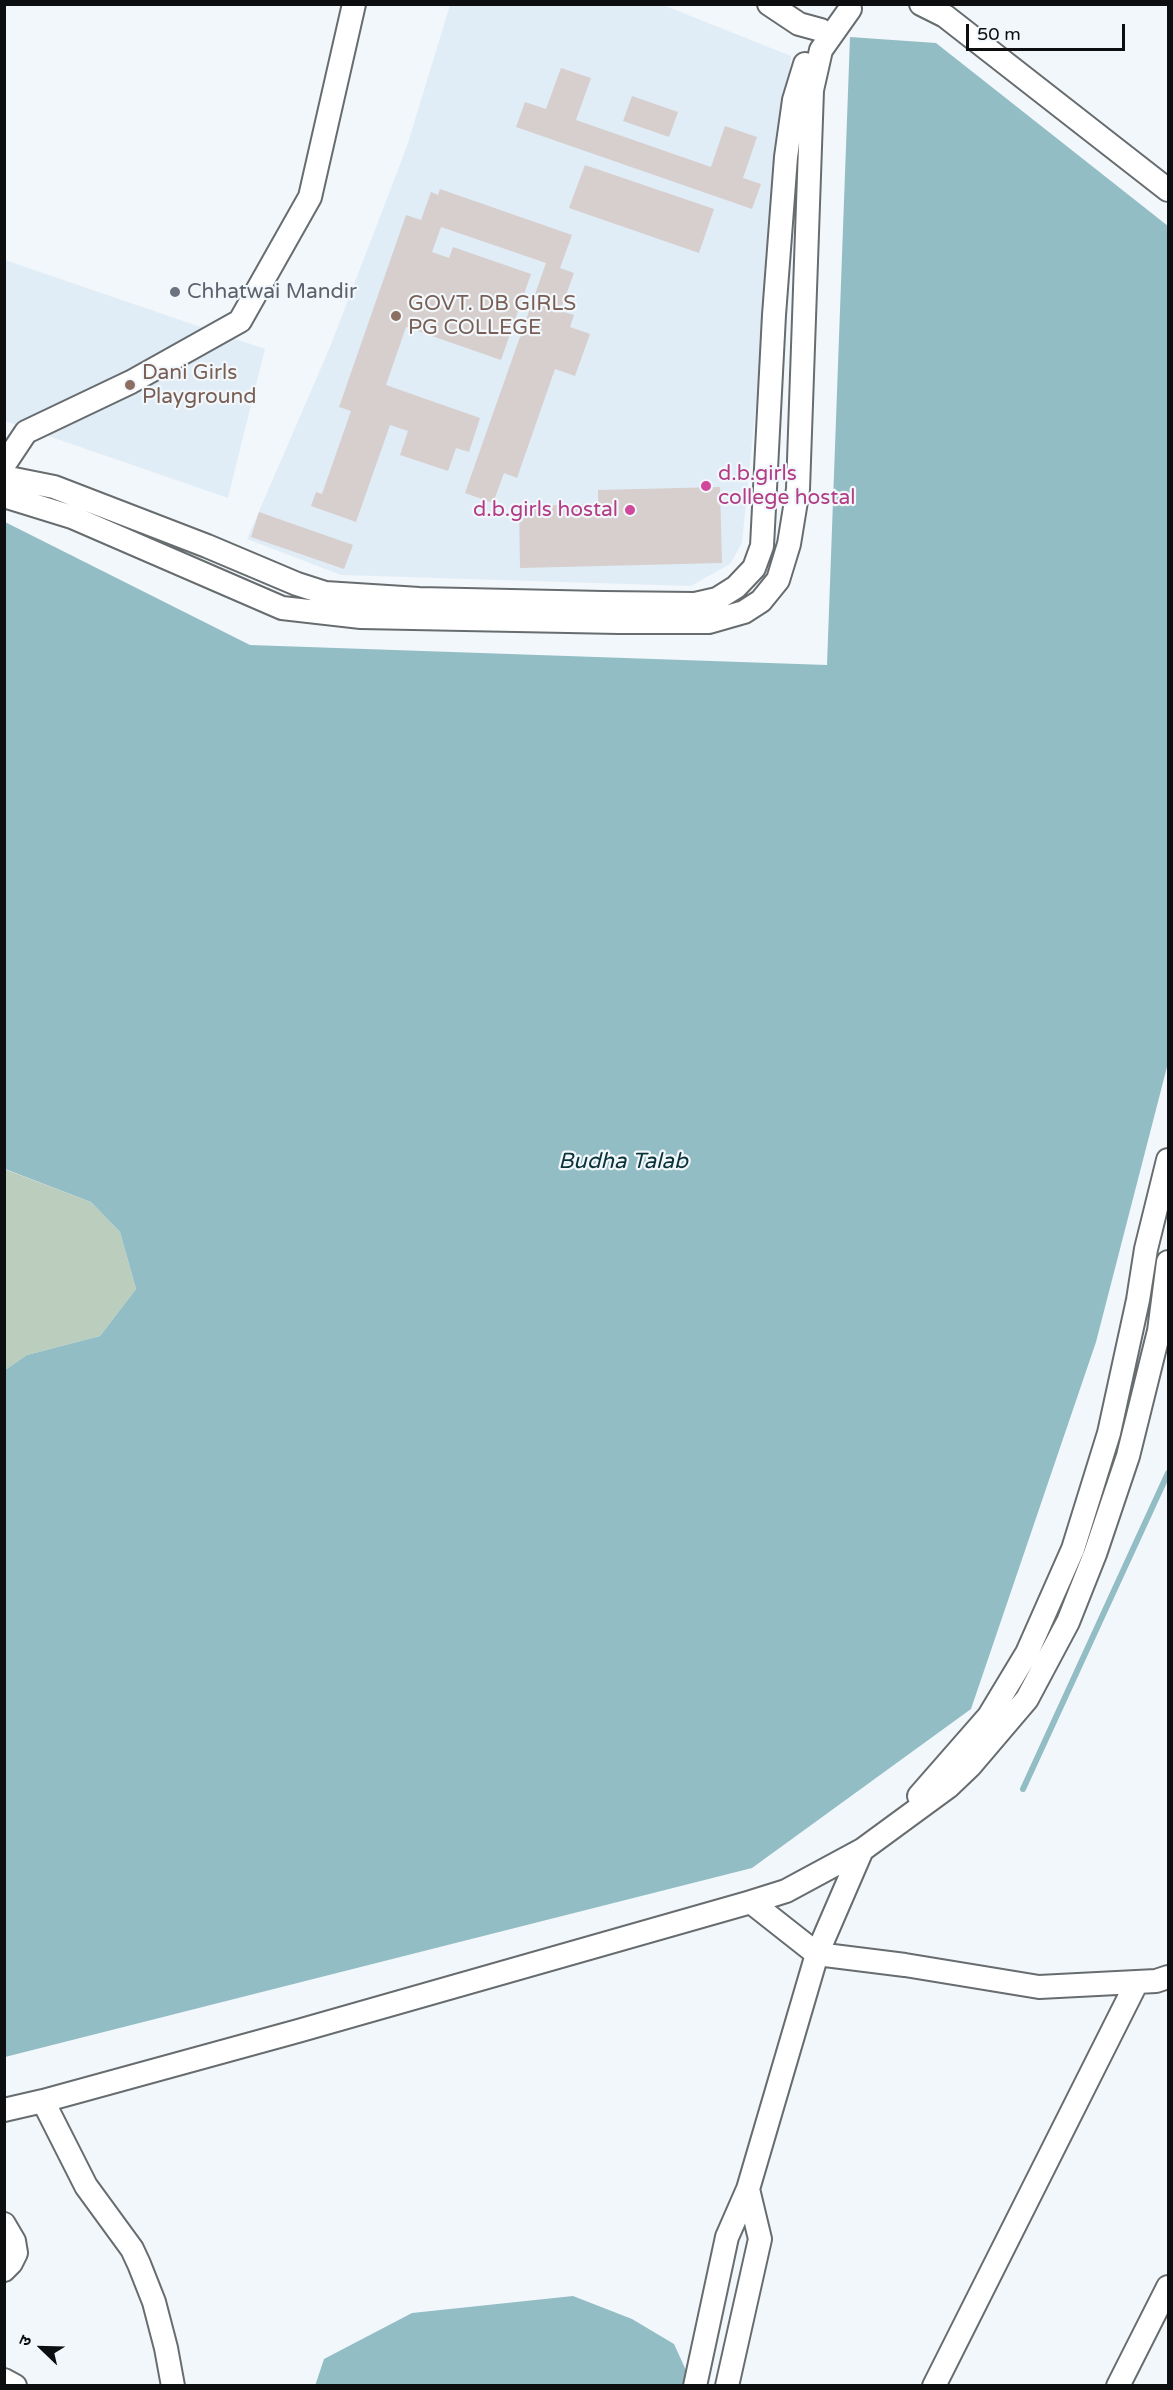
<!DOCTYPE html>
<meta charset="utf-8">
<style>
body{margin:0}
#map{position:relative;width:1173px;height:2390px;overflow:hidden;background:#f2f7fb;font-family:"Varela Round","Noto Sans Devanagari",sans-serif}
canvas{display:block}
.frame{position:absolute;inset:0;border:6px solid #0d0e10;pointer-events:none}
.north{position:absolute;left:12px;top:2318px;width:60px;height:60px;-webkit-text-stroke:4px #f2f7fb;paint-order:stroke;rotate:293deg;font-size:16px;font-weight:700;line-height:24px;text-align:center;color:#0d0e10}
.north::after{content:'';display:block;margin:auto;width:21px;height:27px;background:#0d0e10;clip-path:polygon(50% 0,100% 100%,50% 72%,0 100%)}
.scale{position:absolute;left:966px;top:24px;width:159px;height:27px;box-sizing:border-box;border:3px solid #0d0e10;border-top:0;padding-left:8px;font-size:18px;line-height:21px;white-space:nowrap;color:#0d0e10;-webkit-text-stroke:4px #f2f7fb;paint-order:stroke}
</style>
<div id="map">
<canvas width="1173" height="2390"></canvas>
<div class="frame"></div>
<div class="north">उ</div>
<div class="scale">50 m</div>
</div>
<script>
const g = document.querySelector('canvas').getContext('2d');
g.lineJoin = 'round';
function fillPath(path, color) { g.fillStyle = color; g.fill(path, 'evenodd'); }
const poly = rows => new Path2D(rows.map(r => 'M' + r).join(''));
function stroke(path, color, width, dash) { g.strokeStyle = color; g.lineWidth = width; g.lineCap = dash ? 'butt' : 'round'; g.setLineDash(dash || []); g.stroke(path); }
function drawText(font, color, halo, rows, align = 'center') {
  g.font = font + ' "Varela Round",sans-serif'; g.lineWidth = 4.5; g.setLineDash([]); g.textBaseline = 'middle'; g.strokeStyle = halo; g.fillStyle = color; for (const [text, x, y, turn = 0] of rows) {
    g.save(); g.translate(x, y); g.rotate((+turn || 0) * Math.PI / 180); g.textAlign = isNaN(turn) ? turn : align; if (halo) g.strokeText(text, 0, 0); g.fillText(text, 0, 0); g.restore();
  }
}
const built = poly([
 [450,5,663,5,791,56,742,543,730,564,691,586,341,575,247,539,330,347,407,146],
 [5,260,265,349,228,498,5,421]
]);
const green = poly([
 [4,1169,91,1202,120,1232,136,1289,100,1336,27,1355,5,1370]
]);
const water = poly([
 [850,37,936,43,1168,226,1168,1063,1096,1342,971,1709,752,1868,5,2057,5,1370,27,1355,100,1336,136,1289,120,1232,91,1202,5,1169,5,522,250,645,827,665],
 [573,2296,632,2319,674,2344,690,2379,688,2386,315,2386,324,2359,412,2313]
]);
const stream = poly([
 [1023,1789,1168,1473]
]);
const building = poly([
 [561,68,591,78,576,120,711,167,725,126,757,137,743,178,761,184,752,209,516,127,525,102,546,109],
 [632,96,678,112,669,137,623,121],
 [585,165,714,209,699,253,569,208],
 [440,189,572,235,560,268,574,273,560,311,574,315,570,327,590,334,575,376,555,369,517,478,504,473,493,503,465,493,546,263,441,227,432,252,449,258,453,247,531,274,501,360,406,327,386,385,480,418,469,452,456,448,448,471,400,455,408,431,390,425,356,522,311,506,316,492,322,494,351,411,339,407,406,215,421,220,431,192,438,195],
 [720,487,722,563,520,568,519,506,598,504,598,490],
 [259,512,353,545,344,569,251,537]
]);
const minor = poly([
 [769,4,799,24,821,30],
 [921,4,945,16,1168,190],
 [4,465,26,432,131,382,240,321,310,197,354,4],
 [4,477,54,487,207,546,297,584,325,593,419,599,603,603,695,604,717,599,736,587,754,568,762,546,774,315,786,157,794,100,805,64],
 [4,496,72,517,282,608,361,617,619,622,709,622,744,612,761,601,778,580,789,544,798,489,812,90,821,50,850,9],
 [919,1796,989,1716,1027,1653,1073,1549,1109,1433,1138,1300,1146,1249,1168,1160],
 [751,1902,817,1954,905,1965,1039,1987,1156,1981,1168,1977],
 [43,2101,86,2186,132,2249,139,2264,154,2302,166,2348,173,2386],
 [4,2110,43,2101,298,2031,751,1902,786,1891,862,1850,948,1787,970,1766,1027,1699,1068,1622,1095,1554,1128,1456,1159,1331,1168,1262],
 [4,2224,14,2241,16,2253,11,2263,4,2270],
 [4,2380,15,2386],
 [695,2386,727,2237,748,2189,817,1954,862,1850],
 [727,2386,760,2239,748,2189],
 [934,2386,1137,1982],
 [1118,2386,1168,2287]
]);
const markers = [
 [175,292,6,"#6b7280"],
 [396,316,6,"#8d6e63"],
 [130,385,6,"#8d6e63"],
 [706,486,6,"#d1479c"],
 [630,510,6,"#d1479c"]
];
const worshipNames = [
 ["Chhatwai Mandir",187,292]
];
const educationNames = [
 ["GOVT. DB GIRLS",408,304],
 ["PG COLLEGE",408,328],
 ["Dani Girls",142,373],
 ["Playground",142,397]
];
const hotelNames = [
 ["d.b.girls",718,474],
 ["college hostal",718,498],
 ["d.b.girls hostal",618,510,"right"]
];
const waterNames = [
 ["Budha Talab",623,1162]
];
fillPath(built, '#e1edf6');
fillPath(green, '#bbcdbd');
fillPath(water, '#93bdc5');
stroke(stream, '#93bdc5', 6);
fillPath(building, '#d6cfcd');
stroke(minor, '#676c6f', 26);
stroke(minor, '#fff', 22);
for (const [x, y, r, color] of markers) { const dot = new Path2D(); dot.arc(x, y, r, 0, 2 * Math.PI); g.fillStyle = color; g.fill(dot); stroke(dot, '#f2f7fb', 2); }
drawText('21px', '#5b616d', '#f2f7fb', worshipNames, 'left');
drawText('21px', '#785e54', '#f2f7fb', educationNames, 'left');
drawText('21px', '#b23c85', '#f2f7fb', hotelNames, 'left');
drawText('italic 22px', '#083339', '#f2f7fb', waterNames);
</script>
